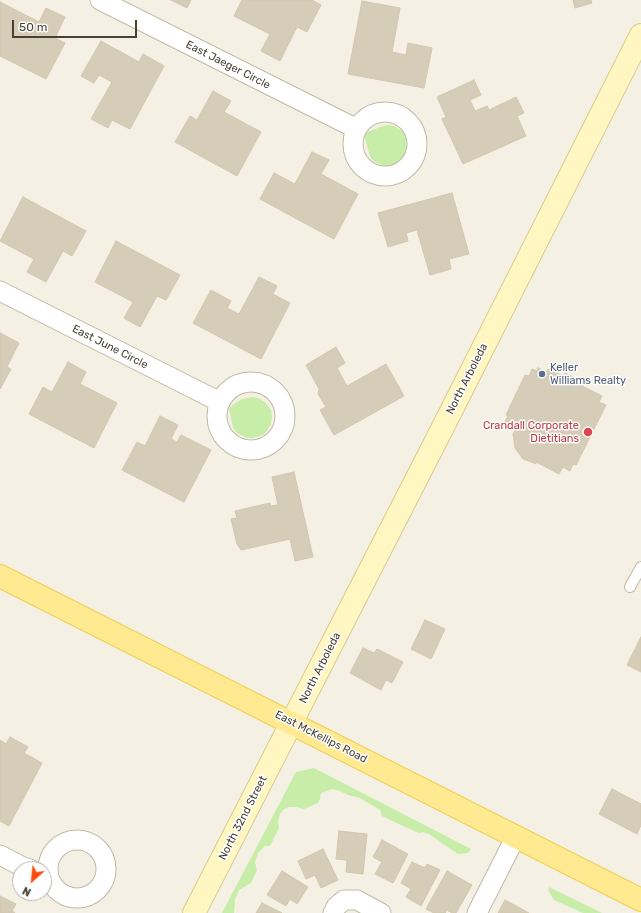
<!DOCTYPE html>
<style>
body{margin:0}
#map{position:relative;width:641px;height:913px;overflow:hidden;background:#f4f0e4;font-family:Rubik,sans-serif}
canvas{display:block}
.north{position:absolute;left:12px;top:861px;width:40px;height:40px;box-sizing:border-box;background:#fff;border:1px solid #b5b3ad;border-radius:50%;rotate:207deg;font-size:11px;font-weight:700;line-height:16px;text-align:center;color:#464133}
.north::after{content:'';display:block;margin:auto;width:14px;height:18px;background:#ff4b0f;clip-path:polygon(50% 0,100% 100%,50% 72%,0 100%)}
.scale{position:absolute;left:12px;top:20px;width:125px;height:18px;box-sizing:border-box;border:2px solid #464133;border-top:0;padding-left:5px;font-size:12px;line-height:14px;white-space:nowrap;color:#464133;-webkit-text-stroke:3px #fff;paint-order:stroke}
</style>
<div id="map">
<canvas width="641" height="913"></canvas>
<div class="north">N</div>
<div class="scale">50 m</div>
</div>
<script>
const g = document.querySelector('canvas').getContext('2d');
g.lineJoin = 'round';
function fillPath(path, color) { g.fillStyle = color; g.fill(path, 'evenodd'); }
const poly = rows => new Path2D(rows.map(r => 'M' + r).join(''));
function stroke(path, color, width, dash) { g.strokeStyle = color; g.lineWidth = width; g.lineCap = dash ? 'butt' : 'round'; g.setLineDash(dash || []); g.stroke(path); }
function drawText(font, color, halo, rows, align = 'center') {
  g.font = font + ' Rubik,sans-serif'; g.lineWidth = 3; g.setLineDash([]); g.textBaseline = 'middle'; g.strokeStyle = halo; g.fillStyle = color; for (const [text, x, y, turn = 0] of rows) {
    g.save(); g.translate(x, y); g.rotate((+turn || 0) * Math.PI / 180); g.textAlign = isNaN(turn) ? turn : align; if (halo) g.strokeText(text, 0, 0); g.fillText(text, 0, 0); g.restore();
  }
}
const green = poly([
 [388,125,394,126,402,131,407,138,409,145,407,152,402,160,399,163,389,167,383,166,373,161,370,156,364,136,365,133,383,126],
 [252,397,258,398,266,403,271,410,272,417,271,424,266,432,263,435,253,438,247,438,237,433,233,428,229,408,231,406,242,399],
 [314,768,471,849,468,853,458,854,429,834,422,832,420,833,416,832,382,816,380,810,360,798,348,795,340,791,332,789,321,793,320,799,318,803,304,809,296,807,289,807,284,809,280,814,278,822,279,828,270,846,265,846,258,853,255,862,257,870,251,883,239,890,235,900,234,913,222,913,296,772],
 [549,887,602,913,583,913,554,900,548,890]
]);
const building = poly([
 [171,0,191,0,187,8,171,0],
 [242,0,312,0,321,5,307,32,297,27,280,61,261,51,270,34,234,16,242,0],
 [573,0,591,0,592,3,575,8,573,0],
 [362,1,400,8,392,52,406,55,408,43,432,48,424,88,348,74,362,1],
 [0,2,39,22,46,8,65,17,55,38,65,43,46,79,0,56,0,2],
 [101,41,139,62,143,54,164,66,130,129,112,120,108,128,91,119,112,82,99,75,94,83,81,76,101,41],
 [474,80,481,95,470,100,475,111,487,106,489,110,516,97,524,113,517,116,526,136,463,164,442,119,446,117,437,97,474,80],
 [213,91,231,101,224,112,261,132,237,176,175,142,190,116,197,120,213,91],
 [312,152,329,160,321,174,358,194,334,239,260,199,274,173,295,184,312,152],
 [452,193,469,254,449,259,451,269,430,275,417,230,406,233,408,241,388,247,378,213,452,193],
 [23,197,86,231,72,256,63,251,46,282,27,272,34,259,0,241,23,197],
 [116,241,180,275,166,300,157,296,140,327,124,318,133,302,95,282,116,241],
 [259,277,277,286,273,294,290,303,261,359,193,323,211,290,231,301,227,308,239,314,259,277],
 [0,333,19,343,7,367,11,369,0,389,0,333],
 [336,347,345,363,337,368,347,386,386,364,404,396,334,435,320,410,326,407,318,394,319,389,306,365,336,347],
 [68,362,86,372,80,384,117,403,94,448,29,414,43,387,52,392,68,362],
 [538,368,547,372,548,369,563,376,565,373,577,379,576,383,602,396,599,402,606,405,576,465,573,464,570,471,563,467,559,474,536,462,536,464,534,463,523,459,515,448,513,434,516,429,504,424,508,416,506,415,525,375,529,376,532,369,537,371,538,368],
 [160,416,178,425,171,439,177,442,181,435,211,450,184,502,122,470,137,442,145,446,160,416],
 [294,472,313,557,295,561,290,539,241,550,237,544,231,519,237,518,235,511,270,503,271,506,278,505,272,477,294,472],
 [425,620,445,629,431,659,411,649,425,620],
 [641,637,641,672,627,665,641,637],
 [363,648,374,653,377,649,403,662,392,683,386,680,381,690,350,673,363,648],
 [10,737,28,747,24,753,42,763,9,826,0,821,0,740,6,744,10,737],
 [612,789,641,804,641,825,637,834,599,814,612,789],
 [339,831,367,834,363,874,346,872,347,860,336,859,339,831],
 [382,840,408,854,393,883,375,874,382,862,373,857,382,840],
 [323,849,338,880,321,888,315,875,306,879,298,861,323,849],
 [412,862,425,868,427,864,440,870,421,906,406,897,411,889,401,883,412,862],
 [282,871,308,887,297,904,290,899,286,906,267,895,282,871],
 [447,871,472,885,456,913,452,913,447,910,445,913,434,913,426,909,447,871],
 [0,896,16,904,12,911,15,913,0,913,0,896],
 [505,900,529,913,498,913,505,900],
 [262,903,282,913,256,913,262,903]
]);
const lane = poly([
 [630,587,641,567]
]);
const street = poly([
 [100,0,357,129],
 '353 144a32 32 0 1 1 64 0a32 32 0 1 1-64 0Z',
 [0,291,220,402],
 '217 416a34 34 0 1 1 68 0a34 34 0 1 1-68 0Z',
 '48 869a29 29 0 1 1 58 0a29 29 0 1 1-58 0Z',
 [0,855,23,867,30,869],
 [333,913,336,907,344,900,357,900,381,913],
 [477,913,516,836]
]);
const secondary = poly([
 [194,913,441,431,641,35]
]);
const primary = poly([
 [0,576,641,900]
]);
const markers = [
 [542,374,4,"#5c6f8a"],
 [588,432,5,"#e0444e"]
];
const streetNames = [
 ["East Jaeger Circle",228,65,27],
 ["East June Circle",110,347,27],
 ["North Arboleda",467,379,-63],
 ["North Arboleda",320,668,-63],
 ["East McKellips Road",321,737,27],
 ["North 32nd Street",243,818,-63]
];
const serviceNames = [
 ["Keller",550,368],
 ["Williams Realty",550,381]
];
const healthNames = [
 ["Crandall Corporate",579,426],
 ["Dietitians",579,439]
];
fillPath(green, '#c7eda8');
fillPath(building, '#d6cdb8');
stroke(building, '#d2c6ab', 1);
stroke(lane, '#c0b9a5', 12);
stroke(street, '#c0b9a5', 21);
stroke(secondary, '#d8cc8e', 24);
stroke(primary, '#efd056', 24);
stroke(lane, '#fff', 10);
stroke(street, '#fff', 19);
stroke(secondary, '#fff6c2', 22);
stroke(primary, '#ffea91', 22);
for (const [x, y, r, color] of markers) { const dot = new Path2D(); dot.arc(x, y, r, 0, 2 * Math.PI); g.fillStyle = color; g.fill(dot); stroke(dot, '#fff', 1.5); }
drawText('11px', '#464133', '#fff', streetNames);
drawText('11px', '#4e5e75', '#fff', serviceNames, 'left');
drawText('11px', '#be3a42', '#fff', healthNames, 'right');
</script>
